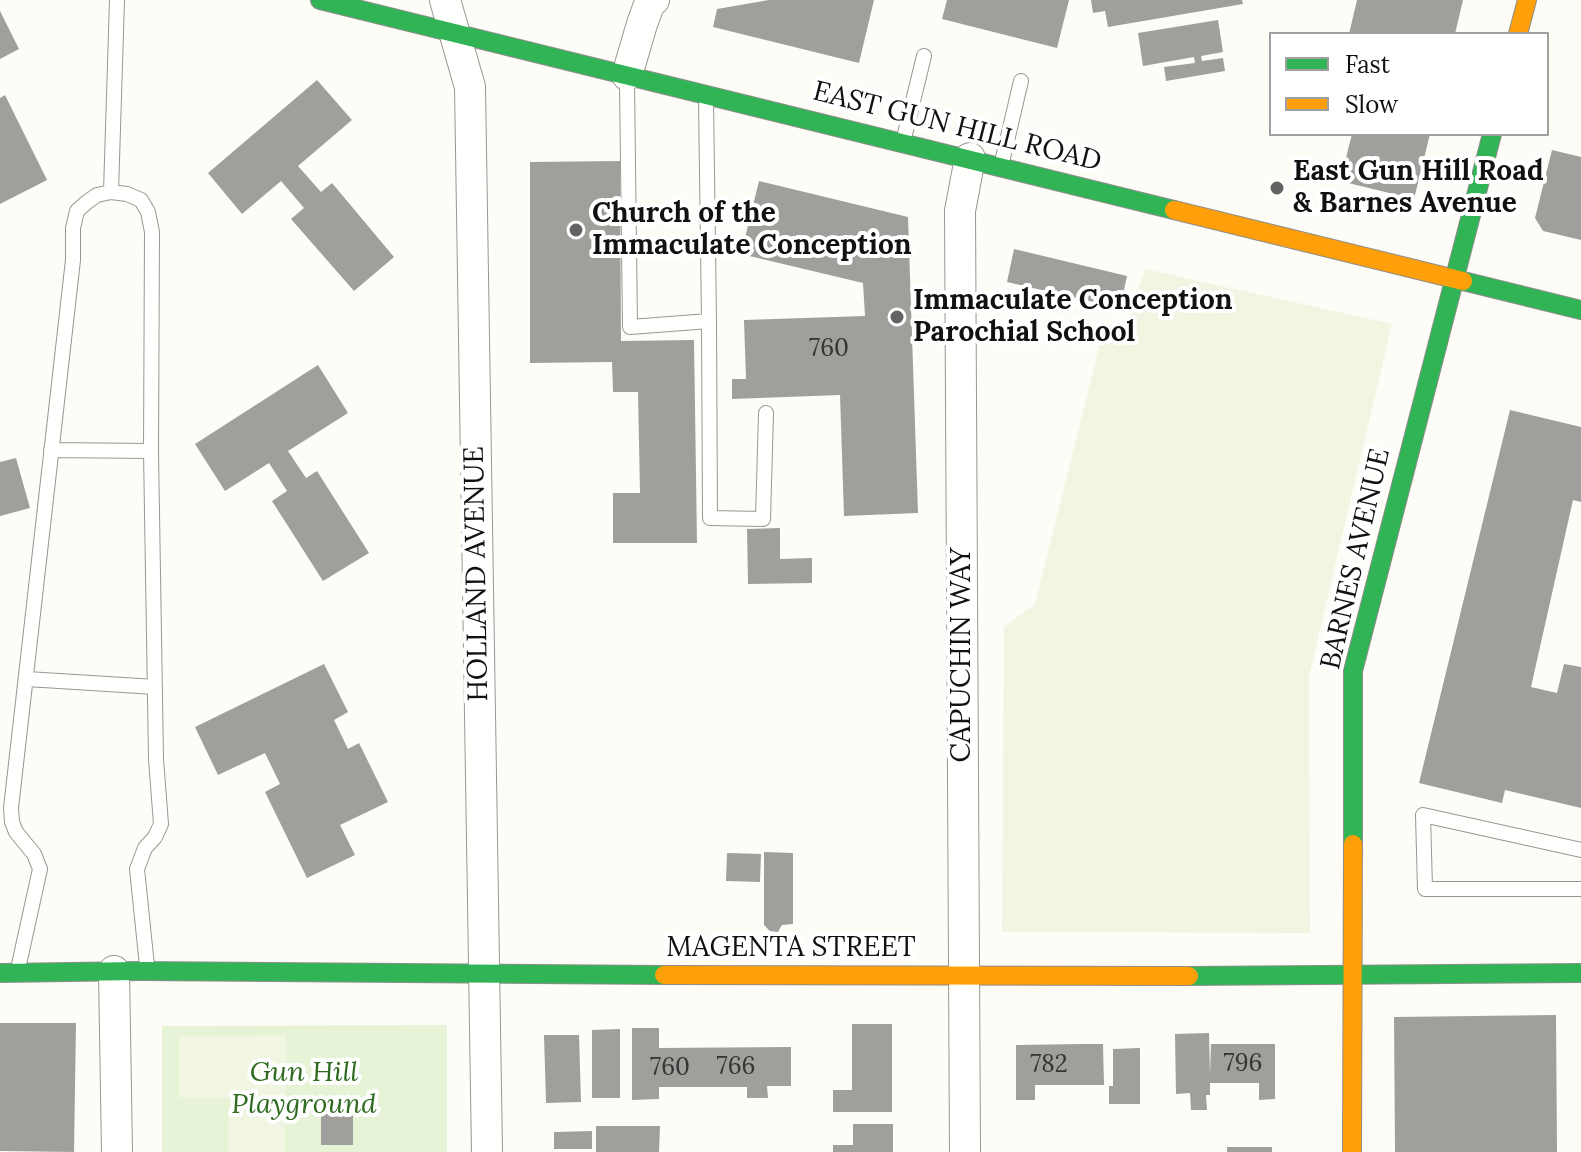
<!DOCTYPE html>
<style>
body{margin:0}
#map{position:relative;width:1581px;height:1152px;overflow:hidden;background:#fdfcf7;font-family:Lora,serif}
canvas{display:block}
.legend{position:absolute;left:1269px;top:32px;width:280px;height:104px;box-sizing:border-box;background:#fff;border:2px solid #a0a0a0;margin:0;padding:10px 14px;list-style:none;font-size:24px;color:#111}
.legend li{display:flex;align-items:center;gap:16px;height:40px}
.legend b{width:40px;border:2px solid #a0a0a0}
</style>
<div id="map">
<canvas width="1581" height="1152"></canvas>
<ul class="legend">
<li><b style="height:10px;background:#30b455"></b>Fast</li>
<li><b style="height:10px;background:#ff9f0a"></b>Slow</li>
</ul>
</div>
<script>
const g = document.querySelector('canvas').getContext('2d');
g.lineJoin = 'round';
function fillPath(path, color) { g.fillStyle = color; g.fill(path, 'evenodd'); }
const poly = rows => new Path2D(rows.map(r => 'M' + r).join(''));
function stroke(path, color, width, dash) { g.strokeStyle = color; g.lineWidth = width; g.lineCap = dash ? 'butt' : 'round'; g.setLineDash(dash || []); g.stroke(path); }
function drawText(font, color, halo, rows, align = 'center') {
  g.font = font + ' Lora,serif'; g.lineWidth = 8; g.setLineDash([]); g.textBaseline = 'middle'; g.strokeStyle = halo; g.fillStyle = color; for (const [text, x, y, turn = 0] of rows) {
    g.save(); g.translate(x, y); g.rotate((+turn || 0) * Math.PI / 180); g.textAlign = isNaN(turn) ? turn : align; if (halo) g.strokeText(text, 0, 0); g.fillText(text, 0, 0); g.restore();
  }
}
const green = poly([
 [447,1025,447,1152,162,1152,162,1026]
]);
const pitch = poly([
 [1145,269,1392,324,1309,676,1310,933,1002,932,1004,627,1035,604,1105,324,1126,327],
 [286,1035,286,1098,179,1098,179,1036],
 [228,1113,285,1113,285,1152,228,1152]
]);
const building = poly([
 [769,0,874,0,859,63,713,27,717,9],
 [947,0,1069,0,1057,48,942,19],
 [1091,0,1242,0,1243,4,1108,27,1105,11,1093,13],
 [1357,0,1463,0,1455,34,1349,34],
 [0,11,19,49,0,59],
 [1218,20,1223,52,1201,56,1202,61,1223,58,1225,71,1166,81,1164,67,1195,63,1194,57,1143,66,1138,33],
 [317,80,352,120,298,166,321,192,332,183,394,257,354,291,291,219,304,208,281,181,242,214,208,173],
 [5,95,47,180,0,204,0,98],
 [1352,134,1430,134,1414,199,1340,181],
 [1552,150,1581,157,1581,240,1543,231,1535,218],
 [620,161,621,341,694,340,697,543,613,543,613,493,640,493,638,392,613,392,612,362,530,363,530,162],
 [759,181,908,217,918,513,844,516,840,395,732,399,732,379,746,379,744,320,865,316,863,283,741,254],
 [1014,249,1127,276,1120,308,1007,282],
 [318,365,348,413,288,451,306,478,317,471,369,553,323,581,272,501,287,491,269,463,225,491,195,444],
 [1510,410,1581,427,1581,502,1573,500,1531,687,1557,693,1564,664,1581,667,1581,808,1505,790,1502,803,1419,783],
 [16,458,30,508,0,516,0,462],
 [780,528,780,559,812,558,812,583,748,584,747,529],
 [324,664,348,712,334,720,348,749,359,743,388,802,340,825,355,855,307,878,265,792,280,784,265,753,218,775,195,727],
 [764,852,793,853,793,924,782,925,778,932,770,931,764,925],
 [727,853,761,854,760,882,726,881],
 [1556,1015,1557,1152,1395,1152,1394,1017],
 [0,1023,76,1023,74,1152,0,1151],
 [852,1024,892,1024,892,1112,833,1112,833,1090,852,1090],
 [632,1028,659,1028,659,1048,791,1047,791,1086,767,1086,768,1098,747,1098,747,1087,659,1087,659,1099,632,1100],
 [620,1029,620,1098,592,1098,592,1030],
 [1209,1033,1210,1075,1211,1044,1275,1044,1275,1099,1259,1100,1259,1083,1210,1083,1210,1095,1206,1095,1207,1110,1191,1110,1190,1093,1176,1094,1175,1034],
 [544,1035,579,1035,581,1102,546,1103],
 [1082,1044,1103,1044,1104,1085,1035,1085,1035,1100,1016,1100,1016,1045],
 [1140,1048,1140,1104,1109,1104,1109,1086,1113,1086,1113,1049],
 [321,1113,353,1113,353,1145,321,1145],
 [853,1124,893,1124,893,1152,833,1152,833,1145,853,1145],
 [596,1126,660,1126,659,1152,596,1152],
 [592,1131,592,1149,554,1149,554,1132],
 [1227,1147,1272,1147,1272,1152,1227,1152]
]);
const lane = poly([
 [627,82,630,327,709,321,706,99],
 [904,138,924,56],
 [1002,162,1021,81],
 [111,192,117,0],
 [709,321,710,518,763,519,766,413],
 [51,450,151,451],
 [27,679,155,687],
 [1581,850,1423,815,1425,889,1581,889],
 [18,969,40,869,34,854,16,832,12,822,11,808,73,260,73,228,77,211,87,202,97,195,111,192,127,194,141,200,148,212,152,232,151,451,156,759,161,824,155,837,145,848,137,869,147,966]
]);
const street = poly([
 [445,0,470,87,487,1152],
 [627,75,642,24,650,2,654,0],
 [114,971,117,1152],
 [965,1152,960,211,970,158]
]);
const fast = poly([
 [320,0,1174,210],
 [1463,281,1581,310],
 [1353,844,1353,671,1492,134],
 [0,973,139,971,664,975],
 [1189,976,1581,973]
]);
const slow = poly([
 [1518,34,1527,0],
 [1174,210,1463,281],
 [664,975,1189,976],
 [1352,1152,1353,844]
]);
const markers = [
 [1277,188,8,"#646362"],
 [576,230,8,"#646362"],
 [897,317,8,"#646362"]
];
const numberNames = [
 ["760",829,349],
 ["796",1243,1064],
 ["782",1049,1065],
 ["766",736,1067],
 ["760",670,1068]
];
const streetNames = [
 ["EAST GUN HILL ROAD",957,127,14],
 ["BARNES AVENUE",1356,559,-77],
 ["HOLLAND AVENUE",477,574,-91],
 ["CAPUCHIN WAY",962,655,-90],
 ["MAGENTA STREET",791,948]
];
const poiNames = [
 ["East Gun Hill Road",1293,172],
 ["& Barnes Avenue",1293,204],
 ["Church of the",592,214],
 ["Immaculate Conception",592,246],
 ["Immaculate Conception",913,301],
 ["Parochial School",913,333]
];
const parkNames = [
 ["Gun Hill",304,1073],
 ["Playground",304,1105]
];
fillPath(green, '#e7f3d7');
fillPath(pitch, '#f0f6e1');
fillPath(building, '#a19f9c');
stroke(lane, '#979795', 16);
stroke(street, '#979795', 32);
stroke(fast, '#8e8d8b', 20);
stroke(slow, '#8e8d8b', 20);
stroke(lane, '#fffffe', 14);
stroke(street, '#fffffe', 30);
stroke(fast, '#30b455', 18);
stroke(slow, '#ff9f0a', 18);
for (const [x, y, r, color] of markers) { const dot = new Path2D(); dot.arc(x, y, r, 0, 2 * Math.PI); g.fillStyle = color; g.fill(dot); stroke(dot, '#fff', 3); }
drawText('24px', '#353434', null, numberNames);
drawText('28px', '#111', '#fff', streetNames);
drawText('bold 28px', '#111', '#fff', poiNames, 'left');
drawText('italic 28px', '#2f6b1f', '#fff', parkNames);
</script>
